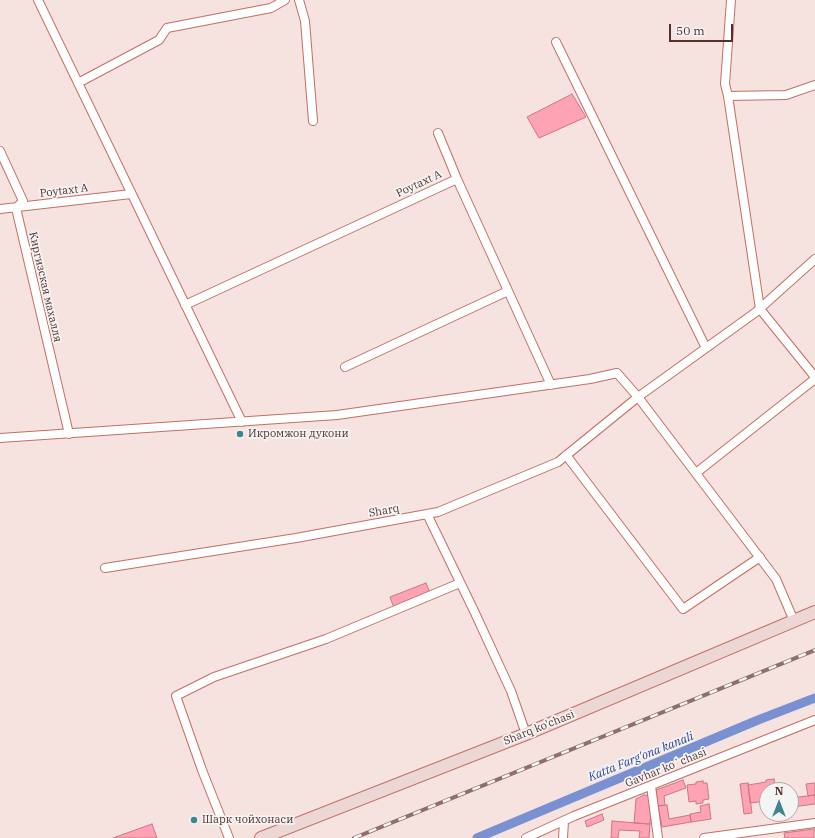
<!DOCTYPE html>
<meta charset="utf-8">
<style>
body{margin:0}
#map{position:relative;width:815px;height:838px;overflow:hidden;background:#f6e2df;font-family:"IBM Plex Serif",serif}
canvas{display:block}
.north{position:absolute;left:759px;top:782px;width:40px;height:40px;box-sizing:border-box;background:#f4f4f4;border:1px solid #b5a6a4;border-radius:50%;rotate:0deg;font-size:11px;font-weight:700;line-height:16px;text-align:center;color:#56312c}
.north::after{content:'';display:block;margin:auto;width:14px;height:18px;background:#3f8590;clip-path:polygon(50% 0,100% 100%,50% 72%,0 100%)}
.scale{position:absolute;left:669px;top:24px;width:64px;height:18px;box-sizing:border-box;border:2px solid #56312c;border-top:0;padding-left:5px;font-size:12px;line-height:14px;white-space:nowrap;color:#56312c;-webkit-text-stroke:3px #f4f4f4;paint-order:stroke}
</style>
<div id="map">
<canvas width="815" height="838"></canvas>
<div class="north">N</div>
<div class="scale">50 m</div>
</div>
<script>
const g = document.querySelector('canvas').getContext('2d');
g.lineJoin = 'round';
const poly = rows => new Path2D(rows.map(r => 'M' + r).join(''));
function stroke(path, color, width, dash) { g.strokeStyle = color; g.lineWidth = width; g.lineCap = dash ? 'butt' : 'round'; g.setLineDash(dash || []); g.stroke(path); }
function fillPath(path, color) { g.fillStyle = color; g.fill(path, 'evenodd'); }
function drawText(font, color, halo, rows, align = 'center') {
  g.font = font + ' "IBM Plex Serif",serif'; g.lineWidth = 3.5; g.setLineDash([]); g.textBaseline = 'middle'; g.strokeStyle = halo; g.fillStyle = color; for (const [text, x, y, turn = 0] of rows) {
    g.save(); g.translate(x, y); g.rotate((+turn || 0) * Math.PI / 180); g.textAlign = isNaN(turn) ? turn : align; if (halo) g.strokeText(text, 0, 0); g.fillText(text, 0, 0); g.restore();
  }
}
const canal = poly([
 [477,838,758,720,815,698]
]);
const building = poly([
 [572,94,586,117,539,138,527,117,572,94],
 [426,583,431,595,394,608,390,597,426,583],
 [774,779,776,790,767,790,767,801,750,803,748,785,766,782,766,780,774,779],
 [683,780,686,788,664,796,665,805,658,806,656,790,683,780],
 [703,781,703,783,707,783,709,799,703,800,703,803,696,804,696,801,689,802,687,785,696,784,696,782,703,781],
 [748,783,752,813,744,814,740,784,748,783],
 [815,783,815,795,808,796,806,784,815,783],
 [644,795,652,796,650,824,634,823,636,799,644,795],
 [815,795,815,804,792,807,791,798,815,795],
 [709,804,711,819,691,822,690,814,701,812,700,806,709,804],
 [667,805,669,819,690,815,691,822,662,827,658,806,667,805],
 [602,814,604,820,587,827,585,821,602,814],
 [612,821,650,824,649,838,639,838,640,831,619,830,618,838,611,838,612,821],
 [152,824,157,838,113,838,152,824],
 [814,829,814,838,785,838,784,833,814,829]
]);
const minor = poly([
 [38,0,242,422],
 [299,0,305,21,313,121],
 [731,0,725,84,728,96,760,309,815,377],
 [556,42,706,348],
 [78,83,159,40,167,28,271,8,285,0],
 [728,96,786,95,815,85],
 [438,133,457,179],
 [0,151,23,201,16,208,69,434],
 [0,209,131,194],
 [185,305,457,179,551,385],
 [345,367,508,291],
 [0,438,337,415,590,379,617,373,638,397,756,312,815,259],
 [566,455,683,609,760,557],
 [696,473,815,379],
 [427,514,475,613,511,691,526,734],
 [105,568,296,538,438,512,558,462,638,397,776,579,794,621],
 [651,786,658,838],
 [229,838,202,770,176,696,214,677,326,639,460,583],
 [526,838,574,816,815,720],
 [563,838,564,821],
 [704,838,815,823]
]);
const secondary = poly([
 [261,838,526,734,815,612]
]);
const rail = poly([
 [354,838,815,650]
]);
const markers = [
 [240,434,4,"#3f8590"],
 [194,820,4,"#3f8590"]
];
const streetNames = [
 ["Poytaxt A",419,184,-25],
 ["Poytaxt A",64,191,-7],
 ["Киргизская махалля",45,287,77],
 ["Sharq",384,511,-10],
 ["Sharq ko'chasi",539,728,-22],
 ["Gavhar koʻchasi",666,768,-22]
];
const poiNames = [
 ["Икромжон дукони",248,434],
 ["Шарк чойхонаси",202,820]
];
const waterNames = [
 ["Katta Farg'ona kanali",641,757,-22]
];
stroke(canal, '#7990d1', 9);
fillPath(building, '#fea3b3');
stroke(building, '#cc7686', 1);
stroke(minor, '#c36f64', 10);
stroke(secondary, '#c36f64', 14);
stroke(minor, '#fff', 8);
stroke(secondary, '#edd7d4', 12);
stroke(rail, '#8e6f6b', 4);
stroke(rail, '#f4f4f4', 2.5, [8]);
for (const [x, y, r, color] of markers) { const dot = new Path2D(); dot.arc(x, y, r, 0, 2 * Math.PI); g.fillStyle = color; g.fill(dot); stroke(dot, '#f4f4f4', 1.5); }
drawText('11px', '#56312c', '#f4f4f4', streetNames);
drawText('11px', '#56312c', '#f4f4f4', poiNames, 'left');
drawText('italic 12px', '#304694', '#f4f4f4', waterNames);
</script>
